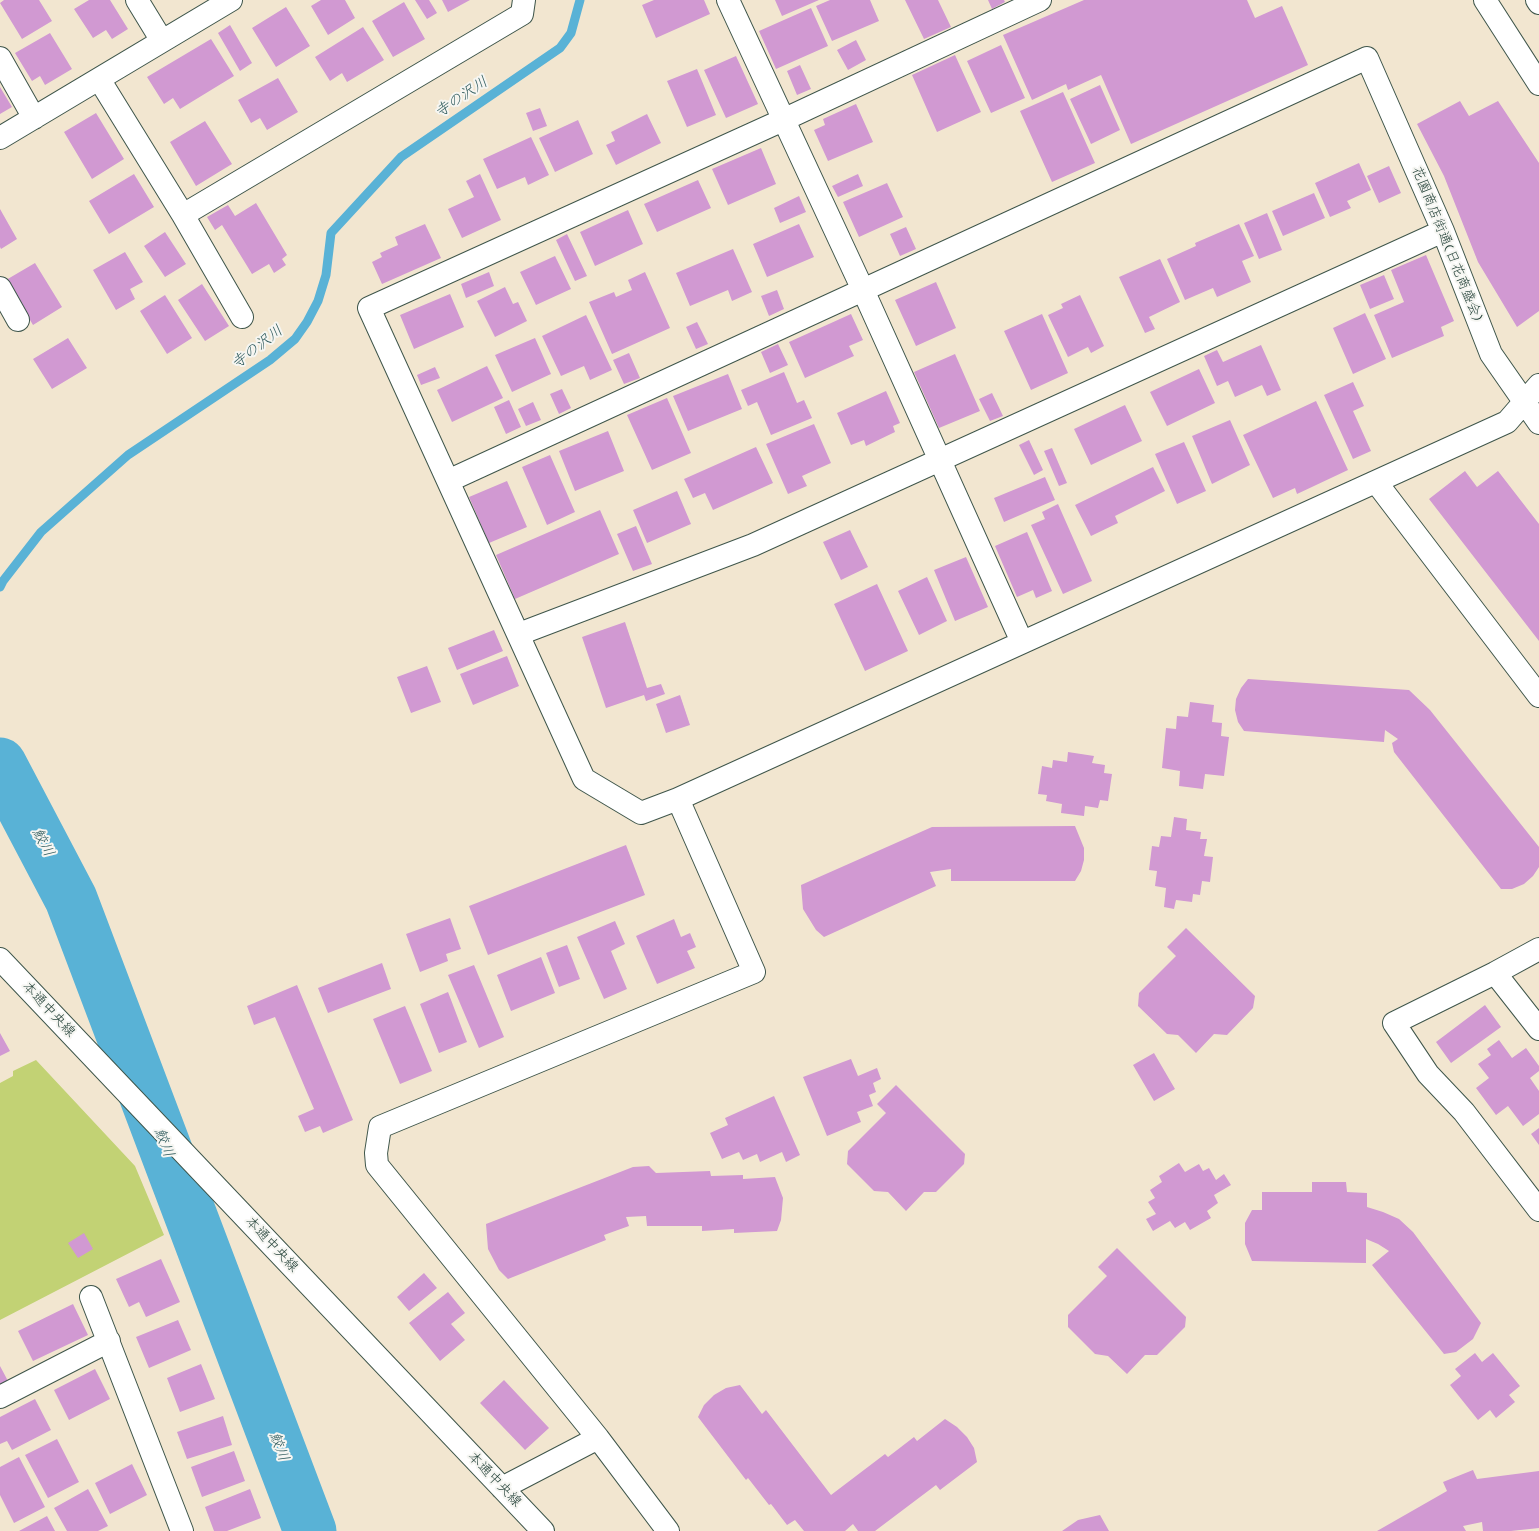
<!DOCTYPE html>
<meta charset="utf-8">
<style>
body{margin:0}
canvas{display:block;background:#f2e6d0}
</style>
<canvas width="1539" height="1531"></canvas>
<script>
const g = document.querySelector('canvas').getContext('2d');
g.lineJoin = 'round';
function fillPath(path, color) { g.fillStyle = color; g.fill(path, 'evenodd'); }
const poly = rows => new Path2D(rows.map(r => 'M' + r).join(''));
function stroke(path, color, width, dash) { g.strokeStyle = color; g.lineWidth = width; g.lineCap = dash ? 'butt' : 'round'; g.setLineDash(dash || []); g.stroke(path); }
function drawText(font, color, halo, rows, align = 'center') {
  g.font = font + ' Mynerve,"Klee One",sans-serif'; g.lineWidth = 4; g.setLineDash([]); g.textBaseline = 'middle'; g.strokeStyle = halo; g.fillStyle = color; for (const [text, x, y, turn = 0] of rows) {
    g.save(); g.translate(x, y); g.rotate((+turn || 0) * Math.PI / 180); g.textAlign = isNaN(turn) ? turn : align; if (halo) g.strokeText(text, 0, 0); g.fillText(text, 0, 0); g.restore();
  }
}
const green = poly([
 [36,1060,135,1166,164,1235,0,1320,0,1083,13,1076,13,1071]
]);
const stream = poly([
 [0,587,3,581,41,532,128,455,270,360,295,339,307,322,318,301,326,275,331,233,401,157,560,48,571,33,580,0]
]);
const river = poly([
 [0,764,71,899,310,1531]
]);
const building = poly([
 [4,0,39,0,52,21,22,39,0,3],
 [89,0,110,0,128,29,112,39,106,30,93,38,74,9],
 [321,0,345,0,355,18,328,35,311,6],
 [415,0,429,0,437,13,427,19],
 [442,0,470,0,448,12],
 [654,0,704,0,710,14,656,38,642,5],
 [775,0,819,0,782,16],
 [830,0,870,0,879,21,832,41,816,6],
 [905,0,938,0,951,27,924,39],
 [988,0,1004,0,1005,2,992,9],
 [1084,0,1247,0,1255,18,1282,6,1308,65,1131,144,1101,75,1068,90,1066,84,1032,100,1003,35],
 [404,2,425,39,393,57,372,21],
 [286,7,310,46,276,67,252,28],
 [811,8,828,46,776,69,759,31],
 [230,25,252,63,240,71,218,33],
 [363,27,384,60,347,82,342,73,330,81,315,57],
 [50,33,72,69,45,85,40,76,32,81,15,53],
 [211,39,234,76,180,109,173,98,164,104,147,77],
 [856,40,866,60,848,70,837,50],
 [1001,45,1025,98,991,113,967,61],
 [955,55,981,112,937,132,912,75],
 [736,56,758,104,726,118,704,70],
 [800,65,811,89,797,95,787,71],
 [697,69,716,115,687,127,667,81],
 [278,78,298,112,267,130,260,118,251,123,238,100],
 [1100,85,1120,130,1091,144,1070,99],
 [0,87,12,107,0,114],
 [1063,92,1095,163,1052,182,1020,111],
 [1460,101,1469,116,1498,101,1539,163,1539,311,1517,327,1478,262,1444,176,1417,124],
 [856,104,873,142,828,161,814,130,825,125,823,119],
 [540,108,547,126,533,131,526,113],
 [96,113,124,159,92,179,64,132],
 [647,114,661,143,616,165,606,145,615,141,611,132],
 [578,120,593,154,555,172,539,138],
 [205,121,232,164,196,186,170,142],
 [531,137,549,175,528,185,525,177,497,189,483,159],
 [761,148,776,184,728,205,712,169],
 [1359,163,1371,190,1347,201,1351,208,1330,217,1315,183],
 [1389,166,1401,193,1379,203,1367,176],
 [134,174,154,207,109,234,89,201],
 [480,174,501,220,462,238,448,209,474,197,466,181],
 [858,174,863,186,838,197,832,186],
 [698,180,711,208,657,232,644,204],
 [887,183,903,217,859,237,843,202],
 [1314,193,1325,218,1283,236,1272,211],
 [799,196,806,212,780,223,774,208],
 [256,203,287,255,282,259,286,265,274,273,269,264,252,274,222,225,215,230,207,217,228,205,235,216],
 [0,209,17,239,1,249,0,247],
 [628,210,643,244,595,266,580,232],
 [1267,213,1282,250,1259,259,1244,223],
 [425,224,441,258,382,284,372,262,382,257,380,253,398,245,395,237],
 [799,224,814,257,767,277,753,244],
 [1239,224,1254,256,1242,261,1251,282,1217,297,1213,288,1185,300,1167,259,1196,246,1195,243],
 [906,227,916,249,900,256,890,234],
 [165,232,186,264,165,277,144,246],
 [567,234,587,276,575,281,556,240],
 [733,249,752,292,732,301,728,290,690,306,676,273],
 [125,252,143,282,130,289,135,299,116,310,93,270],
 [1426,255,1454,321,1441,327,1444,336,1392,358,1374,315,1404,302,1391,270],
 [555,256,571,289,536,305,520,272],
 [1160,259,1180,302,1149,317,1155,329,1145,333,1119,277],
 [35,263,62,307,33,325,6,280],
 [489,272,494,286,466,298,461,284],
 [645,272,670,328,612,354,589,302,614,292,616,297,632,290,628,280],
 [1384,275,1394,299,1370,309,1360,285],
 [936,282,956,328,916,346,895,300],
 [202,284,229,326,205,341,178,300],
 [505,287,513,304,518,302,527,321,495,337,477,301],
 [777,290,784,309,769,316,761,296],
 [450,294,464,327,414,349,400,315],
 [165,295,192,338,167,354,140,311],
 [1080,295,1104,346,1091,353,1088,347,1068,357,1048,315,1063,308,1061,304],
 [1365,313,1386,359,1353,374,1333,328],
 [851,314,863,340,849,346,854,356,805,378,789,342],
 [1042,314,1068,373,1031,390,1004,331],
 [586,315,612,370,590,380,584,366,561,376,542,336],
 [697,322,708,344,696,349,686,327],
 [68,338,87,368,52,389,33,359],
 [535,338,551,374,512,392,495,355],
 [778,344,788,365,770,373,761,352],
 [1261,345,1281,390,1267,396,1262,385,1235,397,1228,381,1217,386,1204,356,1217,350,1223,362],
 [629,353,640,378,624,384,613,360],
 [955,354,980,411,939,428,914,372],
 [487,366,503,398,452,422,437,390],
 [435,367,440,378,421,385,417,375],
 [1199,369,1215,403,1167,426,1150,392],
 [784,372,797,403,804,400,812,418,771,435,757,402,748,406,741,390],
 [728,374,742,409,688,431,673,396],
 [1353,382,1364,406,1353,411,1371,451,1353,459,1324,395],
 [562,389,571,408,559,414,550,394],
 [886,391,900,423,893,426,895,432,866,446,864,440,851,445,837,413],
 [992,393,1003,416,990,421,979,399],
 [667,398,691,453,652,470,627,415],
 [509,400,521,427,506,434,494,407],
 [1316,401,1348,470,1297,494,1295,488,1273,498,1243,435],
 [533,402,541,420,526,426,518,409],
 [1125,405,1142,441,1091,465,1074,429],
 [1230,420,1250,465,1212,484,1192,436],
 [814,424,831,463,802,476,807,486,788,494,766,444],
 [608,431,624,471,575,491,559,451],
 [1029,440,1043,470,1034,475,1019,445],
 [1184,442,1206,491,1177,504,1155,454],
 [756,447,773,483,713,510,705,493,693,498,684,479],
 [1052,448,1067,483,1059,486,1044,451],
 [550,455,575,512,547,525,522,467],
 [1153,467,1165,491,1115,516,1118,523,1091,536,1075,505],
 [1465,471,1477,487,1498,471,1539,524,1539,641,1429,499],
 [1045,477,1055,500,1004,522,994,498],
 [507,481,527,527,489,543,469,497],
 [677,491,691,524,647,543,633,510],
 [1058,504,1092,581,1063,594,1031,525,1045,519,1042,512],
 [600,510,619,554,515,599,496,555],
 [636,526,652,564,633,571,617,534],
 [850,530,868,567,841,580,823,542],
 [1027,532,1052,591,1036,598,1033,590,1017,597,995,546],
 [966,557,988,607,955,621,934,570],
 [927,577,947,621,919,635,898,591],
 [877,584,908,651,865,671,834,604],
 [625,622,647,688,661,684,665,694,646,701,644,695,606,708,582,637],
 [494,630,503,651,457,670,448,648],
 [507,656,519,686,473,705,460,674],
 [427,666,441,702,411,713,397,677],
 [1248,679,1409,690,1430,710,1539,847,1539,867,1533,876,1524,884,1512,889,1501,889,1394,752,1392,743,1398,739,1385,730,1384,742,1244,731,1238,722,1235,710,1236,699,1241,688],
 [680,695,690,725,666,733,656,704],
 [1190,702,1214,705,1212,722,1222,723,1221,736,1229,737,1224,776,1205,774,1203,789,1179,786,1180,771,1162,768,1166,728,1176,729,1177,716,1188,717],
 [1068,752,1094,756,1092,763,1105,765,1104,773,1112,774,1108,801,1100,800,1098,808,1085,806,1084,816,1061,813,1062,804,1046,801,1047,795,1038,794,1042,766,1052,768,1053,760,1067,762],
 [1174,817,1187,819,1186,830,1201,832,1200,839,1207,839,1204,856,1213,857,1210,882,1202,881,1200,895,1193,894,1192,902,1176,900,1174,909,1164,907,1166,888,1155,886,1157,871,1149,870,1152,846,1159,847,1161,836,1171,837],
 [1075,826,1084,848,1084,860,1081,871,1075,881,951,881,951,869,930,872,936,886,824,937,816,930,803,909,801,885,932,827],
 [626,845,645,895,488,955,469,906],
 [450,918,461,949,446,954,448,961,420,972,406,934],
 [674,919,681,937,690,933,696,947,687,951,695,968,657,984,636,936],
 [615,921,625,944,611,951,627,989,604,999,577,937],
 [1186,928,1255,996,1253,1008,1227,1035,1214,1034,1196,1053,1178,1035,1167,1034,1138,1006,1139,993,1176,956,1167,947],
 [567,945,580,979,559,987,546,953],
 [541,957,555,993,511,1011,497,975],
 [382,963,391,989,328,1013,318,988],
 [474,965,504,1037,479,1048,448,975],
 [297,985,353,1120,323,1133,320,1126,305,1132,298,1116,314,1109,275,1017,254,1025,247,1006],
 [448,992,467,1042,439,1053,420,1004],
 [1485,1005,1501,1027,1451,1063,1436,1042],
 [405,1006,432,1071,400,1084,373,1019],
 [0,1033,10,1051,0,1056],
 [1499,1040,1512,1058,1526,1048,1539,1066,1539,1071,1530,1078,1539,1091,1539,1114,1523,1126,1508,1106,1496,1115,1476,1088,1489,1078,1478,1064,1491,1055,1487,1049],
 [1154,1053,1175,1089,1154,1101,1133,1065],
 [851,1059,858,1076,877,1068,881,1079,873,1083,876,1092,869,1095,873,1106,857,1112,861,1122,827,1136,803,1077],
 [896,1085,965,1154,964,1164,936,1192,924,1192,906,1211,888,1192,874,1191,847,1164,848,1151,886,1113,877,1104],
 [774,1096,800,1155,786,1162,782,1152,760,1162,757,1154,743,1160,739,1152,722,1159,710,1133,728,1125,725,1118],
 [1539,1128,1539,1145,1531,1134],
 [1179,1163,1185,1172,1199,1164,1203,1171,1209,1168,1216,1180,1224,1174,1231,1185,1214,1195,1218,1203,1207,1211,1211,1218,1190,1230,1185,1222,1175,1228,1170,1221,1153,1231,1146,1219,1156,1214,1148,1202,1155,1198,1150,1190,1162,1182,1159,1176],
 [649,1166,656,1173,710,1171,711,1176,743,1175,743,1179,775,1177,783,1198,781,1220,777,1231,734,1233,734,1229,702,1231,702,1226,647,1226,646,1216,626,1217,629,1226,604,1235,606,1240,508,1279,499,1270,488,1249,486,1224,633,1167],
 [1312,1182,1346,1182,1347,1192,1367,1193,1367,1207,1383,1212,1399,1219,1413,1232,1481,1323,1473,1339,1456,1352,1444,1354,1372,1265,1389,1251,1378,1244,1366,1239,1366,1263,1252,1261,1245,1244,1245,1223,1252,1210,1262,1210,1262,1192,1312,1192],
 [84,1233,93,1249,78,1258,68,1243],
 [1117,1248,1186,1317,1185,1327,1157,1355,1145,1355,1127,1374,1108,1356,1095,1354,1068,1327,1068,1315,1107,1276,1098,1267],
 [161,1259,180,1302,146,1317,139,1302,129,1307,116,1279],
 [424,1273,437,1288,409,1311,397,1297],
 [448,1292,465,1313,451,1324,465,1340,440,1361,409,1323],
 [73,1304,88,1335,33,1361,18,1331],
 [178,1320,191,1350,149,1368,136,1337],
 [1475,1353,1482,1362,1493,1353,1520,1386,1509,1395,1515,1402,1496,1418,1490,1410,1478,1420,1450,1385,1461,1376,1455,1369],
 [201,1364,215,1399,180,1412,167,1378],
 [0,1366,8,1381,0,1385],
 [95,1369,110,1399,69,1420,54,1390],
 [504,1380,549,1428,525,1450,480,1403],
 [740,1385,762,1414,766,1410,831,1495,885,1454,888,1457,914,1437,917,1441,945,1419,957,1427,967,1437,974,1448,977,1462,940,1490,936,1485,875,1531,858,1531,853,1524,845,1531,804,1531,795,1520,787,1525,771,1504,769,1505,748,1478,746,1480,698,1417,704,1405,714,1395,726,1388],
 [35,1399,51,1430,12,1450,7,1441,0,1444,0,1417],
 [223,1416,232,1445,187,1459,177,1432],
 [57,1439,79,1482,48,1498,25,1455],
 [234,1451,245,1481,202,1497,191,1467],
 [19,1457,45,1507,14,1523,0,1495,0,1467],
 [132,1464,147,1495,110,1514,95,1483],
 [1473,1470,1477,1479,1539,1471,1539,1528,1511,1531,1483,1531,1482,1522,1463,1526,1466,1531,1377,1531,1447,1491,1443,1482],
 [88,1489,108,1526,98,1531,67,1531,54,1508],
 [250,1489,261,1518,227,1531,214,1531,205,1507],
 [1100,1515,1109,1531,1062,1531,1078,1520],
 [47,1516,55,1531,19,1531]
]);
const minor = poly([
 [137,0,162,41],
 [728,0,863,290,1022,642],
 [0,58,34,118],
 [99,79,183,215,242,317],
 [0,138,231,0],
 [183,215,522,14,524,0],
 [0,288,18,320],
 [448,481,1367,58,1443,231,1491,354,1539,423],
 [1376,482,1539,696],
 [519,634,753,545,1443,231],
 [678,799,641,813,584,779,369,308,783,120,1040,0],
 [1539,949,1495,973,1394,1023,1428,1074,1464,1112,1539,1210],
 [0,959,543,1531],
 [1495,973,1539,1029],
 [91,1297,182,1531],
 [0,1397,109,1341],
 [502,1488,598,1438],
 [668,1531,598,1438,377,1165,376,1153,380,1127,754,972,678,799,1507,422,1539,385]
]);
const major = poly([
 [1485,0,1539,84],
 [1537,0,1539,3]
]);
const streetNames = [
 ["花園商店街通(日花商盛会)",1446,244,68],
 ["本通中央線",48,1010,47],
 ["本通中央線",271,1245,47],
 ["本通中央線",494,1480,46]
];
const waterNames = [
 ["寺の沢川",462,98,-34],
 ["寺の沢川",258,348,-38],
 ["鮫川",42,843,62],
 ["鮫川",163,1143,69],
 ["鮫川",278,1447,69]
];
fillPath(green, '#c2d274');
stroke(stream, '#59b2d6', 9);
stroke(river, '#59b2d6', 53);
fillPath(building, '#d199d2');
stroke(minor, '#3f564b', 24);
stroke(major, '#3f564b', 24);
stroke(minor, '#fff', 22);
stroke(major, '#fff', 22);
drawText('14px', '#1f3d34', '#f6f6f2', streetNames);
drawText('italic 15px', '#2e5a5c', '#f6f6f2', waterNames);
</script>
